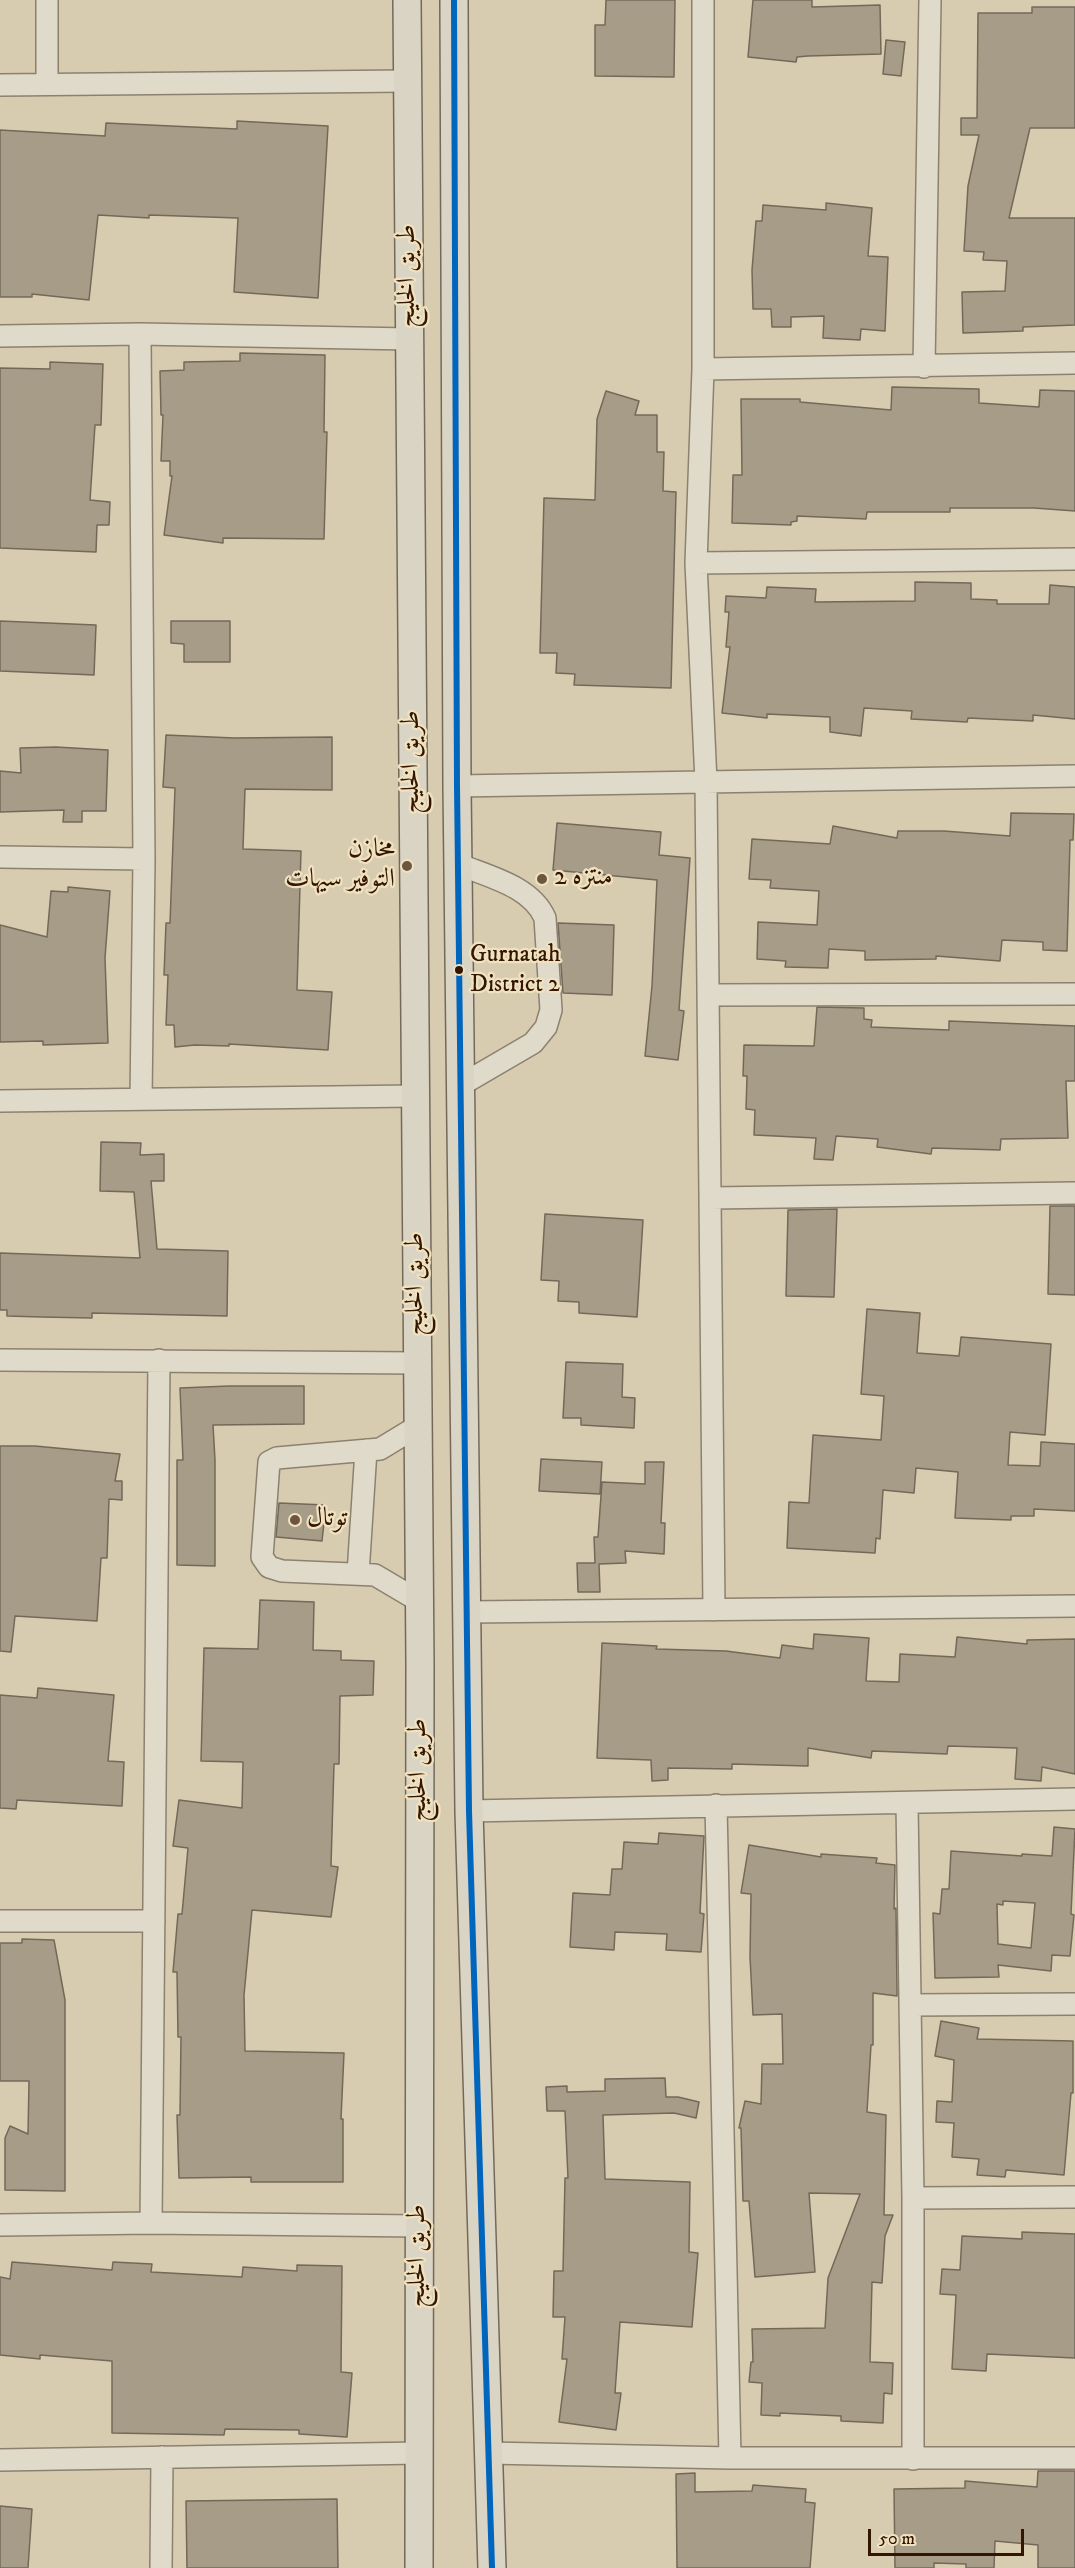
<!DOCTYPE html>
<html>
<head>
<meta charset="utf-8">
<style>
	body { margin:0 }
	#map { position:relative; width:1075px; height:2568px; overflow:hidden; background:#d8ccb0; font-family:"IM FELL DW Pica",serif }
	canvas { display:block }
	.scale { position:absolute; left:868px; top:2529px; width:156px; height:27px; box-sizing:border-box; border:3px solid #331600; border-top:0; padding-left:8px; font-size:18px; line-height:21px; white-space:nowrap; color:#331600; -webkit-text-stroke:4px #f0e2c1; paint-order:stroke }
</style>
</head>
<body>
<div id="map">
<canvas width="1075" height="2568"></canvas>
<div class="scale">50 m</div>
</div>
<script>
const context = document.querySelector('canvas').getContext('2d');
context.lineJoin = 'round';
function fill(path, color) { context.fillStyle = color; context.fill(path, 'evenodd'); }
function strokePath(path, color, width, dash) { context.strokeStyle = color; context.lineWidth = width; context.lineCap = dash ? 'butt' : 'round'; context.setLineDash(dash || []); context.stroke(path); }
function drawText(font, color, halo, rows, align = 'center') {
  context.font = font + ' "IM FELL DW Pica",Amiri,serif'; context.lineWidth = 4.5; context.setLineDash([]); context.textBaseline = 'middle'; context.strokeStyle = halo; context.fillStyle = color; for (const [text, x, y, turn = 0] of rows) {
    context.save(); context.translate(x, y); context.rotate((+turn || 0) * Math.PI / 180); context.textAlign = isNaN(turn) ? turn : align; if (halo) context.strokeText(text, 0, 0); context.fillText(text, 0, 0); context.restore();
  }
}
const building = new Path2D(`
	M606,0H675L674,77L595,76V25H605Z
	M753,0H812V7L880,5L881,54L808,56L797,57L796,62L748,57Z
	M1032,7H1075V128H1030L1009,218H1075V325L1023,327V331L963,333L962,292L1005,291L1007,261L983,260L984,252L964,251L968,186L979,135H961V118H977L978,13H1032Z
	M886,40L905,42L901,76L883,74Z
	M237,121L328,126L318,298L234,292L238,218L149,215V218L98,215L89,300L32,294V297H0V130L105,136L106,123L237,129Z
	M826,203L872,208L868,256L888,257L885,331L861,329L860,340L823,338L824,316L791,317V327H772L771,309H753L752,270L756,221H762L763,205L826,210Z
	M240,353L325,355L324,432H327L324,539L223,538V543L164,535L172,476H170V461H161L163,415H161L160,371L184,370V362L240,361Z
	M50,362L103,364L101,425H95L90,500L110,502L109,525H97L96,552L0,548V368L50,369Z
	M892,387L979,389V403L1039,407L1040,390L1075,391V511L1034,508H950V512H867L866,519L797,516V521L791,522V525L732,523L733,475H742L741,399H800V402L891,410Z
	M606,391L639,401L635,415H657V452H664L663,491L676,492L671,688L574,685L575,674L556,673L557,653H540L544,498L595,500L597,419Z
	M915,582L971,583V599L997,600V604H1049L1050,585L1075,587V719L1033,715V721L968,718L967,722L911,719L912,711L864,708L861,736L830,732V717L767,714V718L722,713L730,647H726L729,612H725L726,596L766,598L767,587L816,589L815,602L915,601Z
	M0,621L96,625L94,675L0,671Z
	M171,621H230V662H184V644L171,643Z
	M166,735L234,738L332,737V790L245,789L243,849L301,851L297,990L332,992L328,1050L229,1044V1046L195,1045L175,1047L174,1025H166L168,975H164L166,923H170L175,788L163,787Z
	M56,747L108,750L106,811H82V822H63L64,810L0,812V771L21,773L20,748Z
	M1011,813L1074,814L1073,840H1070L1067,951L1043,950V942L1002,940L1000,961L936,956V959L865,960V951L829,949L828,968L785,967L786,961L757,959L758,922L817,925L819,891L770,888L771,880L749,879L752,839L830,844L833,826L897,838L898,831H944L1010,836Z
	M557,823L661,832L659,855L690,858L679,1010L684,1011L678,1060L645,1056L652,986L657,880L553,870Z
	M68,887L110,891L105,958L108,1043L43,1045V1041L0,1042V925L47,937L51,891L68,892Z
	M558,923L614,925L612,995L563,993Z
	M817,1007L864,1008V1019L872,1020L871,1027L949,1030V1021L1075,1026V1081H1066L1068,1138L1001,1139L1000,1150L932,1148L931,1154L877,1147L878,1139L836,1136L833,1160L814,1159L816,1138L754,1135L755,1110L746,1109L747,1076H743L744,1045L814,1046Z
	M101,1142L141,1143L140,1155L164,1154V1181H151L157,1249L228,1251L227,1316L92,1313V1318L41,1317L7,1316V1310H0V1253L140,1258L134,1192L100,1191Z
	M1050,1206H1075V1295L1048,1294Z
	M837,1209L834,1297L786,1296L788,1210Z
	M545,1214L643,1220L637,1317L579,1313V1302L558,1301L559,1281L541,1280Z
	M867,1309L920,1313L917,1353L959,1356L961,1337L1051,1344L1045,1435L1010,1432L1008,1465L1040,1466L1041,1442L1075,1444V1511L1034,1509V1516H1011V1520L955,1518L958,1472L916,1468L914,1493L883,1490L880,1539L876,1538L875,1553L787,1548L789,1502L809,1503L813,1435L881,1440L884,1396L861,1394Z
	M566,1362L623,1364L622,1397L635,1398L634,1428L581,1425V1418H563Z
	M229,1386H304V1424L213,1425L215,1460V1566L177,1565V1460H183L180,1388Z
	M0,1446H35L120,1454L115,1481H122V1500L109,1499L107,1558H101L97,1621L15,1616L11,1652L0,1651Z
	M541,1459L602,1462L600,1494L539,1491Z
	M645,1462H664L661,1523H665L664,1554L625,1551L626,1563L599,1564L600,1592H578L577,1563H595L594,1537H598L602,1482L645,1484Z
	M279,1503L326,1505L322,1541L276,1537Z
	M260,1600L314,1602L313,1650L341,1651V1660L374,1661L373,1695L340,1696L339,1764H334L331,1866L338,1867L331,1917L252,1910L244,1995L245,2051L344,2053L341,2119H343V2182H251V2177L179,2178L177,2115H180L181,2037H178L177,1972H173L178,1914H182L188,1848L173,1846L179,1800L242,1808L243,1762L201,1761L204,1648L258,1649Z
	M814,1634L869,1638L866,1681L899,1682L900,1654L955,1657L957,1637L1027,1644V1640L1075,1639V1774L1042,1767L1041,1781L1015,1779L1017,1748L948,1746L947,1754L872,1751L871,1758L808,1748V1766L732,1764V1769L668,1768V1780L652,1781L651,1760L597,1758L602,1643L657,1646L656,1649L726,1651L780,1658L782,1645L813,1649Z
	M38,1688L114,1695L108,1761L124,1762L122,1806L17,1800L16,1809L0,1808V1695L37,1698Z
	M1054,1827L1075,1829L1071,1914L1074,1915L1070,1956L1052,1955L1051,1971L998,1965L999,1977L935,1978L933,1913L940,1914L942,1889H949L951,1851L1022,1856V1854L1052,1856ZM1003,1901L1035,1903L1031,1948L998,1944L997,1904L1003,1905Z
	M659,1833L704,1836L700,1913L704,1914L701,1952L666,1950L667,1934L615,1932L614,1950L570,1947L573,1893L610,1895L612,1869H622L624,1842L658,1844Z
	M749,1845L821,1857V1854L877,1858L876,1863L895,1865L894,1909L896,1908L897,1994V1996L873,1993V2045H871L867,2112L886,2115L884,2215H893L885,2236L882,2283L872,2282L870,2362L893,2363L892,2394L884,2393L883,2423L841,2421V2416L780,2413V2416L761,2415L762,2383L749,2382L751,2362H753L752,2329L825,2328L828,2278L860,2194L809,2193L815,2272L755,2277L749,2201H743L741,2128H739L745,2101L761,2104L762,2064H783L782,2014L753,2015L750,1957L751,1894L741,1893Z
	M22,1939L54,1940L65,2000V2191L5,2190V2138L10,2126L28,2134L29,2081H0V1943H22Z
	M941,2021L979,2028L977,2039L1073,2041V2093H1071L1064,2175L1006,2170L1005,2177L977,2175L979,2159L952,2157L954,2123L936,2122L937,2101L952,2102L954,2060L935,2056Z
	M665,2078L666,2097H678L699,2102L696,2118L674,2113L603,2115L605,2179L690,2182L689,2252L698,2253L692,2327L620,2322L615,2393H621L616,2430L559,2422L567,2359H562L565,2317H553L554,2271H563L565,2178H568L565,2111H547L546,2087L567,2086V2092L605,2091V2079Z
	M1022,2232L1075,2234V2358L987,2354L986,2371L952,2369L956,2295L940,2294L942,2269L960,2270L962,2236L1022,2239Z
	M12,2262L112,2270L113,2262L152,2264L151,2272L242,2277L243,2267L297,2271V2265L342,2266L341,2372L352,2373L347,2437L299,2434V2430L225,2429L224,2435L112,2433V2361L40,2355V2359L0,2355V2277L10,2279Z
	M1038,2471H1075V2568H1038V2545L995,2541L994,2568H966V2564L934,2563V2568H895L894,2489L965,2488V2481L1037,2487Z
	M695,2473V2492L752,2491L753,2485L806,2489L805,2502L815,2503L810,2568H677L676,2474Z
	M337,2499L338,2568H187L186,2501Z
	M0,2506L32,2509L28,2568H0Z`);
fill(building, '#a69c88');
strokePath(building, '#746959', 1.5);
const minor = new Path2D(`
	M47,0V84
	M703,0V369L696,563L706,782L714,1610
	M0,85L407,81
	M140,334L409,339
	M0,336L140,334L144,859L141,1099
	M924,367L930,0
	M703,369L1075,363
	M696,563L1075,559
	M457,786L1075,776
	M0,857L144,859
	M458,864C489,877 531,886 545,918L551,1010L546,1027L533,1043L461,1085
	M708,995L1075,994
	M0,1101L415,1096
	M710,1198L1075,1193
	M0,1360L417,1363
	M418,1426L380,1449L277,1458L269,1462L262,1557L269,1567L282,1571L375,1575L419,1601
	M358,1574L366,1450
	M467,1612L1075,1606
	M907,1803L913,2198V2459
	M716,1805L730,2458
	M469,1811L1075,1799
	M0,1921H154
	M910,2005L1075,2004
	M913,2198L1075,2197
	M151,2223L159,1360
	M0,2225L151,2223L419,2226
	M489,2453L730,2458H1075
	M0,2460L419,2453
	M161,2568L162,2457`);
const major = new Path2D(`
	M407,0L420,1663L419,2568
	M454,0L457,786L469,1811L492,2568`);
strokePath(minor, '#8c816f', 24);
strokePath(major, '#746959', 30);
strokePath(minor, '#e0dacb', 21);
strokePath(major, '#dad4c4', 27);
strokePath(new Path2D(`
	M454,0L457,786L469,1811L492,2568`), '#0065bd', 6);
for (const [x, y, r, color] of [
	[407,866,6,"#6d563e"],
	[542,879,6,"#6d563e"],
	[459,970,5,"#331600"],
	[295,1520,6,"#6d563e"]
]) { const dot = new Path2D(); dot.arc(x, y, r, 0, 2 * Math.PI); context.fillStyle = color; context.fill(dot); strokePath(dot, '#f0e2c1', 2); }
drawText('24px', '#331600', '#f0e2c1', [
	["Gurnatah",470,956],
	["District 2",470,986]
], 'left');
drawText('26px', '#331600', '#f0e2c1', [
	["طريق الخليج",409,276,-90],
	["طريق الخليج",413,762,-90],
	["طريق الخليج",417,1284,-90],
	["طريق الخليج",420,1770,-90],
	["طريق الخليج",419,2256,-90]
]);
drawText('26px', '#331600', '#f0e2c1', [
	["مخازن",395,851,"right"],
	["التوفير سيهات",395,881,"right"],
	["منتزه 2",554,879],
	["توتال",307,1520]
], 'left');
</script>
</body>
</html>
